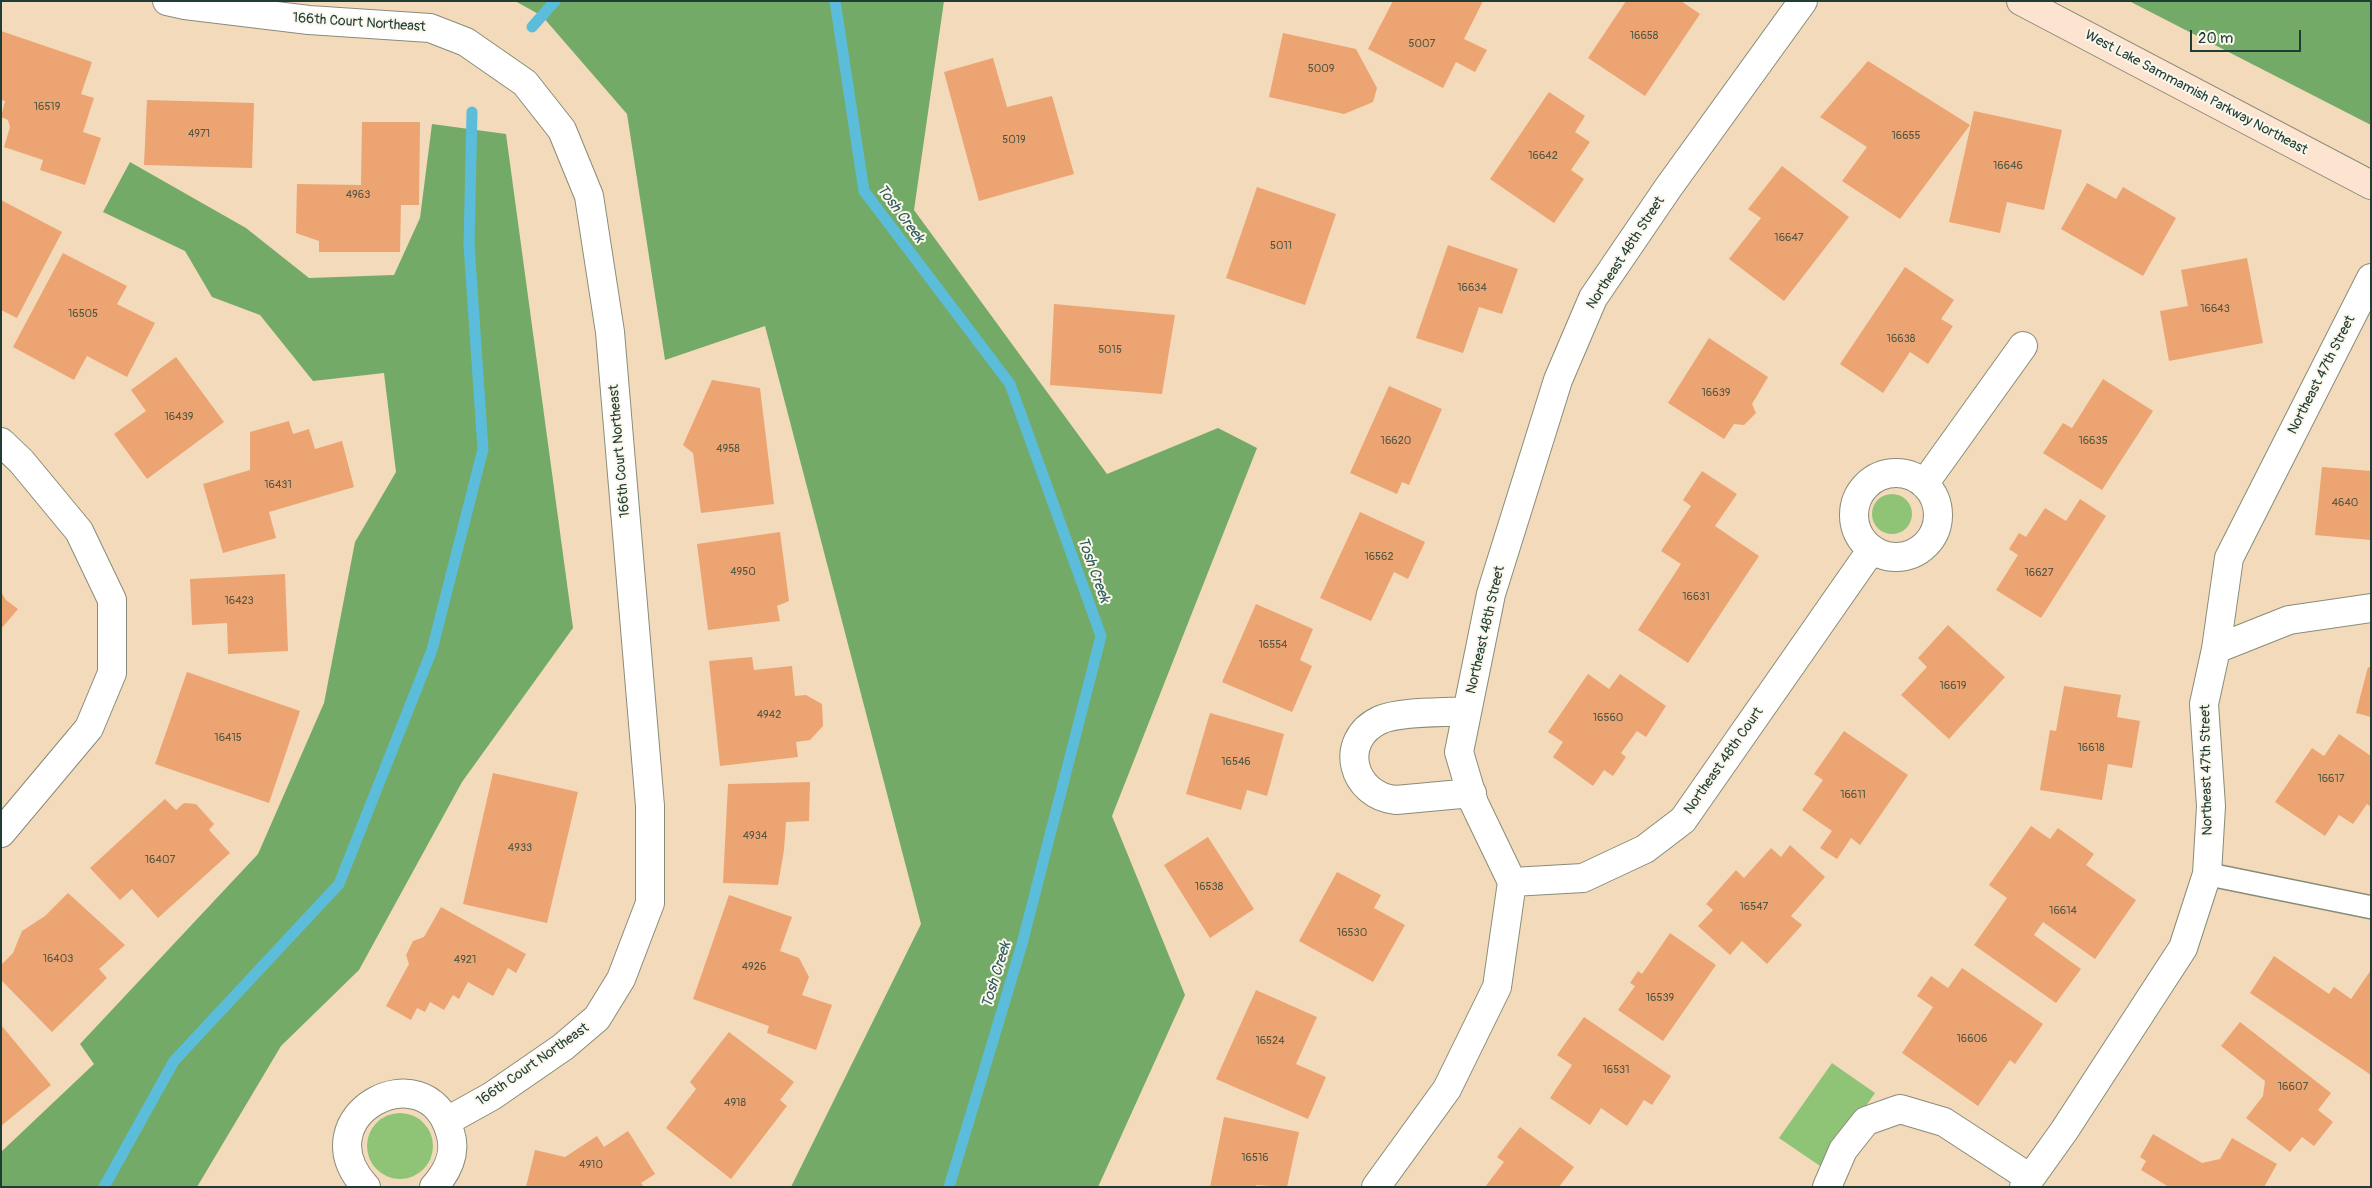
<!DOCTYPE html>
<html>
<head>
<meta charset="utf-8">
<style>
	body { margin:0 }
	#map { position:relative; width:2372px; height:1188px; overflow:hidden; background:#f3dabb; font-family:Pangolin,sans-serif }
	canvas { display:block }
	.frame { position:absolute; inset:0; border:2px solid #1f3d34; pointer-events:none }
	.scale { position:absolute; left:2190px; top:30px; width:111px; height:22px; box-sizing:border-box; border:2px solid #1f3d34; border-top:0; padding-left:6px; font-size:15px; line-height:18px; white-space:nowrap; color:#1f3d34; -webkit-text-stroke:4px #fbf7ec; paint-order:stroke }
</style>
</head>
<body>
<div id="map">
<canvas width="2372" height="1188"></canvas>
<div class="frame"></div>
<div class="scale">20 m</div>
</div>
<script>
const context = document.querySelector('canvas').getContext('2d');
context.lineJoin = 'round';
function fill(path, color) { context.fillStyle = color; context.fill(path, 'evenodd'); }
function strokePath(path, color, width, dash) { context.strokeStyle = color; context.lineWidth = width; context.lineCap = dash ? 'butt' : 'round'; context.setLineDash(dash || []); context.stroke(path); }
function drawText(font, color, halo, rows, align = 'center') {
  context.font = font + ' Pangolin,sans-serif'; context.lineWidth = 4; context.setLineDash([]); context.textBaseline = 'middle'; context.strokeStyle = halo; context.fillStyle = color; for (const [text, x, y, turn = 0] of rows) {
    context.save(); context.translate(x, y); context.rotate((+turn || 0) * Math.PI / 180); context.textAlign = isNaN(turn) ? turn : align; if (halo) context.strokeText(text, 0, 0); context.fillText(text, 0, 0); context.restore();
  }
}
fill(new Path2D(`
	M1872 514a20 20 0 1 1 40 0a20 20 0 1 1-40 0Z
	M1832,1063L1875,1093L1823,1168L1779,1138Z
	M367 1146a33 33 0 1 1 66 0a33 33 0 1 1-66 0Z`), '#8fc476');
fill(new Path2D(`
	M515,1H944L914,210L1107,474L1218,428L1257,448L1112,816L1185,995L1098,1187H791L921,924L765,326L665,360L627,114L542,16Z
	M2129,1H2371V125Z
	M432,124L506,134L573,628L462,782L359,970L281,1046L197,1187H1V1152L94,1064L80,1044L258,854L324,703L355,542L396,472L384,373L313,381L260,315L212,297L185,251L103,212L130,162L246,228L309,278L394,275L420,218Z`), '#73aa67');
strokePath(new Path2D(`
	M835,1L864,191L1010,384L1101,636L1022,944L949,1187
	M532,27L555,1
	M104,1187L174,1061L339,884L432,650L483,449L469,245L472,112`), '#5cbddb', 11);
fill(new Path2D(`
	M1393,1H1483L1464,39L1487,50L1475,72L1456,62L1443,88L1368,49Z
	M1626,1H1681L1700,14L1645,96L1588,58Z
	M1,31L92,62L81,94L94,98L83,132L101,138L85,185L40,170L43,160L4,147L10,127L8,120L1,117L5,101L1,100Z
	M1283,33L1356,49L1377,88L1373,102L1344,114L1269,97Z
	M993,58L1007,107L1052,96L1074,174L979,201L944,72Z
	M1868,61L1970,125L1900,219L1842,181L1867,147L1820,117Z
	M1549,92L1585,116L1575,132L1590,142L1571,170L1584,179L1554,223L1490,179Z
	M147,100L254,103L252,168L144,165Z
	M1974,111L2062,130L2044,210L2007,202L2000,233L1949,222Z
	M362,122H420L419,205H401L400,252H319V241L296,233L297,184L361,185Z
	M1782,166L1849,217L1784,301L1729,259L1761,218L1748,209Z
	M2087,183L2116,199L2123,187L2176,218L2143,276L2061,229Z
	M1257,187L1336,214L1305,305L1226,278Z
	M1,200L62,232L17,318L1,310Z
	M1448,245L1518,269L1502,314L1479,307L1463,353L1416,338Z
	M63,253L127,286L117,304L155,323L127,377L87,356L74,380L13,347Z
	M2247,258L2263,343L2169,361L2160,311L2188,306L2181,270Z
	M1905,267L1954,300L1941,319L1953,326L1928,364L1910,352L1883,393L1840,364Z
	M1054,304L1175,315L1162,394L1050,385Z
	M1709,338L1768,377L1752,404L1756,413L1744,425L1734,424L1724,439L1668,403Z
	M176,357L224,422L147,479L114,434L146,411L131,390Z
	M2103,379L2153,411L2102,490L2043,453L2063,423L2072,428Z
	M712,380L760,388L774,504L701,513L693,453L683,445Z
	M1389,386L1442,409L1409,485L1402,482L1397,494L1350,473Z
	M289,421L293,434L309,429L315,449L342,441L354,487L269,512L276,538L223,553L203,484L250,470V432Z
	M2322,467L2371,471V540L2315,535Z
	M1702,471L1737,494L1715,526L1759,556L1688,663L1638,630L1681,564L1661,551L1691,506L1683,500Z
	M2080,499L2106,516L2041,618L1996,590L2018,555L2009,549L2019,533L2026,537L2045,508L2066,521Z
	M1360,512L1425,542L1408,579L1394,572L1371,621L1320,598Z
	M780,532L789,601L777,606L780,621L708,630L697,544Z
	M285,574L288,651L228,654L227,623L192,625L190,579Z
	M1,592L6,600L18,609L1,629Z
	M1256,604L1313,629L1300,660L1312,666L1292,712L1222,682Z
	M1948,625L2005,677L1949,739L1901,695L1927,667L1918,658Z
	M752,657L754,670L792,666L795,696L806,695L822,704L823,726L810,740L796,742L798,757L720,766L709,661Z
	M2368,667L2371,668V717L2356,713Z
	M187,672L300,711L269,803L155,764Z
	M1588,674L1609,689L1620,674L1666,706L1646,737L1637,731L1621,753L1626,757L1613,776L1604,770L1593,786L1553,757L1563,742L1548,732Z
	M2064,686L2121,695L2117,717L2140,721L2132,768L2108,764L2102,800L2040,790L2050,730L2056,731Z
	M1210,713L1284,734L1267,796L1247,790L1241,810L1186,794Z
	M1844,731L1908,775L1860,845L1851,838L1837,859L1820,848L1832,831L1802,810L1823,780L1814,774Z
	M2339,734L2371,756V807L2367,804L2353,824L2339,815L2325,836L2275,802L2312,748L2324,756Z
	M493,773L578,792L547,923L463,904Z
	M810,782L809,821L786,822L784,850L778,885L723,883L728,784Z
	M165,799L176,810L184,803L196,804L214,824L209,830L230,853L158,918L132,889L120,900L90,868Z
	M2031,826L2050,839L2058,828L2094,854L2086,865L2136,900L2095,959L2043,922L2034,935L2081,969L2056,1003L1974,945L2007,898L1989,885Z
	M1208,837L1254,909L1210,938L1164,865Z
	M1790,845L1825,877L1791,916L1802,925L1767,964L1742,941L1730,955L1698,926L1713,910L1706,904L1736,870L1744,878L1771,848L1781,857Z
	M1337,872L1381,895L1374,908L1405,925L1373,982L1299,941Z
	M68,893L125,945L99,969L107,978L52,1032L1,980V965L13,953L22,931L45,916Z
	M729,895L792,917L780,951L799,958L809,977L802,995L832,1005L816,1050L767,1033L769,1026L693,999Z
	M441,907L526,954L516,973L508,968L493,996L468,982L459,999L453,995L444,1010L430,1002L425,1012L417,1008L411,1020L386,1006L409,964L406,955L413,941L424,937Z
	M1670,933L1716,965L1663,1041L1618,1010L1635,986L1630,983L1638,971L1642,974Z
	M2274,956L2329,994L2334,987L2351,999L2371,970V1075L2250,993Z
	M1962,968L2043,1024L2015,1064L2010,1060L1978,1106L1902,1053L1933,1007L1917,996L1931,976L1948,988Z
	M1256,990L1317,1017L1296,1064L1326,1077L1308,1119L1216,1079Z
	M1584,1017L1671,1076L1652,1105L1644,1100L1627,1126L1601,1108L1590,1125L1550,1098L1572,1065L1557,1055Z
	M2240,1022L2331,1093L2318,1110L2333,1122L2314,1146L2302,1137L2290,1152L2246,1118L2263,1096L2265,1081L2221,1046Z
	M1,1025L51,1085L1,1126Z
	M729,1032L794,1082L780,1100L787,1106L731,1179L666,1128L696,1089L690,1082Z
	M1224,1117L1299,1132L1287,1187L1256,1185V1187H1210Z
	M1520,1127L1574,1167L1559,1187H1485L1504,1162L1497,1157Z
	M628,1131L655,1174L641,1183L644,1187H526L535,1150L565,1157L597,1136L604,1147Z
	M2153,1134L2202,1163L2220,1159L2232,1138L2277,1164L2264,1187H2169L2141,1170L2146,1161L2140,1157Z`), '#eca472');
const lane = new Path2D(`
	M2207,874L2370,907`);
const street = new Path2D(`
	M167,1L185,5L309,20L430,28L466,42L525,83L562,130L589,196L610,332L650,806V903L621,979L597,1018L563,1047L492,1096L447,1121
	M1,442L21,461L79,531L112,600V673L89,728L1,833
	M1854 515a42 42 0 1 1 84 0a42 42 0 1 1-84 0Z
	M1924,484L2023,346
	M2216,649L2289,620L2371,608
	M1467,711C1444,713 1400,711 1380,720C1337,740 1352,796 1396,800L1472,793
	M1512,882L1583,878L1645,849L1683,820L1872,549
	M366,1187C300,1116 426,1049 450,1132C457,1153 448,1171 434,1187
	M1376,1187L1447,1089L1497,987L1512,882L1474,803L1459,752L1491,594L1558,380L1593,298L1668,188L1803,1
	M1827,1187L1843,1150L1866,1121L1900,1109L1944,1122L2030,1178
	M2024,1187L2064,1131L2183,948L2207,874L2211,806L2204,704L2216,649L2229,558L2371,278`);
const secondary = new Path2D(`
	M2021,1L2371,185`);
strokePath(lane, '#898c78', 25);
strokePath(street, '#898c78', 30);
strokePath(secondary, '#898c78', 30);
strokePath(lane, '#fff', 22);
strokePath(street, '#fff', 28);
strokePath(secondary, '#fde4d1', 28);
drawText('11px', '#525744', null, [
	["16658",1644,36],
	["5007",1422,44],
	["5009",1321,69],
	["16519",47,107],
	["4971",199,134],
	["16655",1906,136],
	["5019",1014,140],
	["16642",1543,156],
	["16646",2008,166],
	["4963",358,195],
	["16647",1789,238],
	["5011",1281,246],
	["16634",1472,288],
	["16643",2215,309],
	["16505",83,314],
	["16638",1901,339],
	["5015",1110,350],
	["16639",1716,393],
	["16439",179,417],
	["16620",1396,441],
	["16635",2093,441],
	["4958",728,449],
	["16431",278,485],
	["4640",2345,503],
	["16562",1379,557],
	["4950",743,572],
	["16627",2039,573],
	["16631",1696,597],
	["16423",239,601],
	["16554",1273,645],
	["16619",1953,686],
	["4942",769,715],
	["16560",1608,718],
	["16415",228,738],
	["16618",2091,748],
	["16546",1236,762],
	["16617",2331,779],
	["16611",1853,795],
	["4934",755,836],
	["4933",520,848],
	["16407",160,860],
	["16538",1209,887],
	["16547",1754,907],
	["16614",2063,911],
	["16530",1352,933],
	["16403",58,959],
	["4921",465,960],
	["4926",754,967],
	["16539",1660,998],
	["16606",1972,1039],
	["16524",1270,1041],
	["16531",1616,1070],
	["16607",2293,1087],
	["4918",735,1103],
	["16516",1255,1158],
	["4910",591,1165]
]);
drawText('14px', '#1f3d34', '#fbf7ec', [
	["166th Court Northeast",359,23,4],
	["West Lake Sammamish Parkway Northeast",2196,93,28],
	["Northeast 48th Street",1626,253,-57],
	["Northeast 47th Street",2322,375,-63],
	["166th Court Northeast",620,451,-95],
	["Northeast 48th Street",1486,630,-77],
	["Northeast 48th Court",1724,761,-55],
	["Northeast 47th Street",2207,770,-91],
	["166th Court Northeast",533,1065,-35]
]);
drawText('italic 15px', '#2e5d5e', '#fbf7ec', [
	["Tosh Creek",900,214,53],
	["Tosh Creek",1093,570,70],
	["Tosh Creek",997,975,-73]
]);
</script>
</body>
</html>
